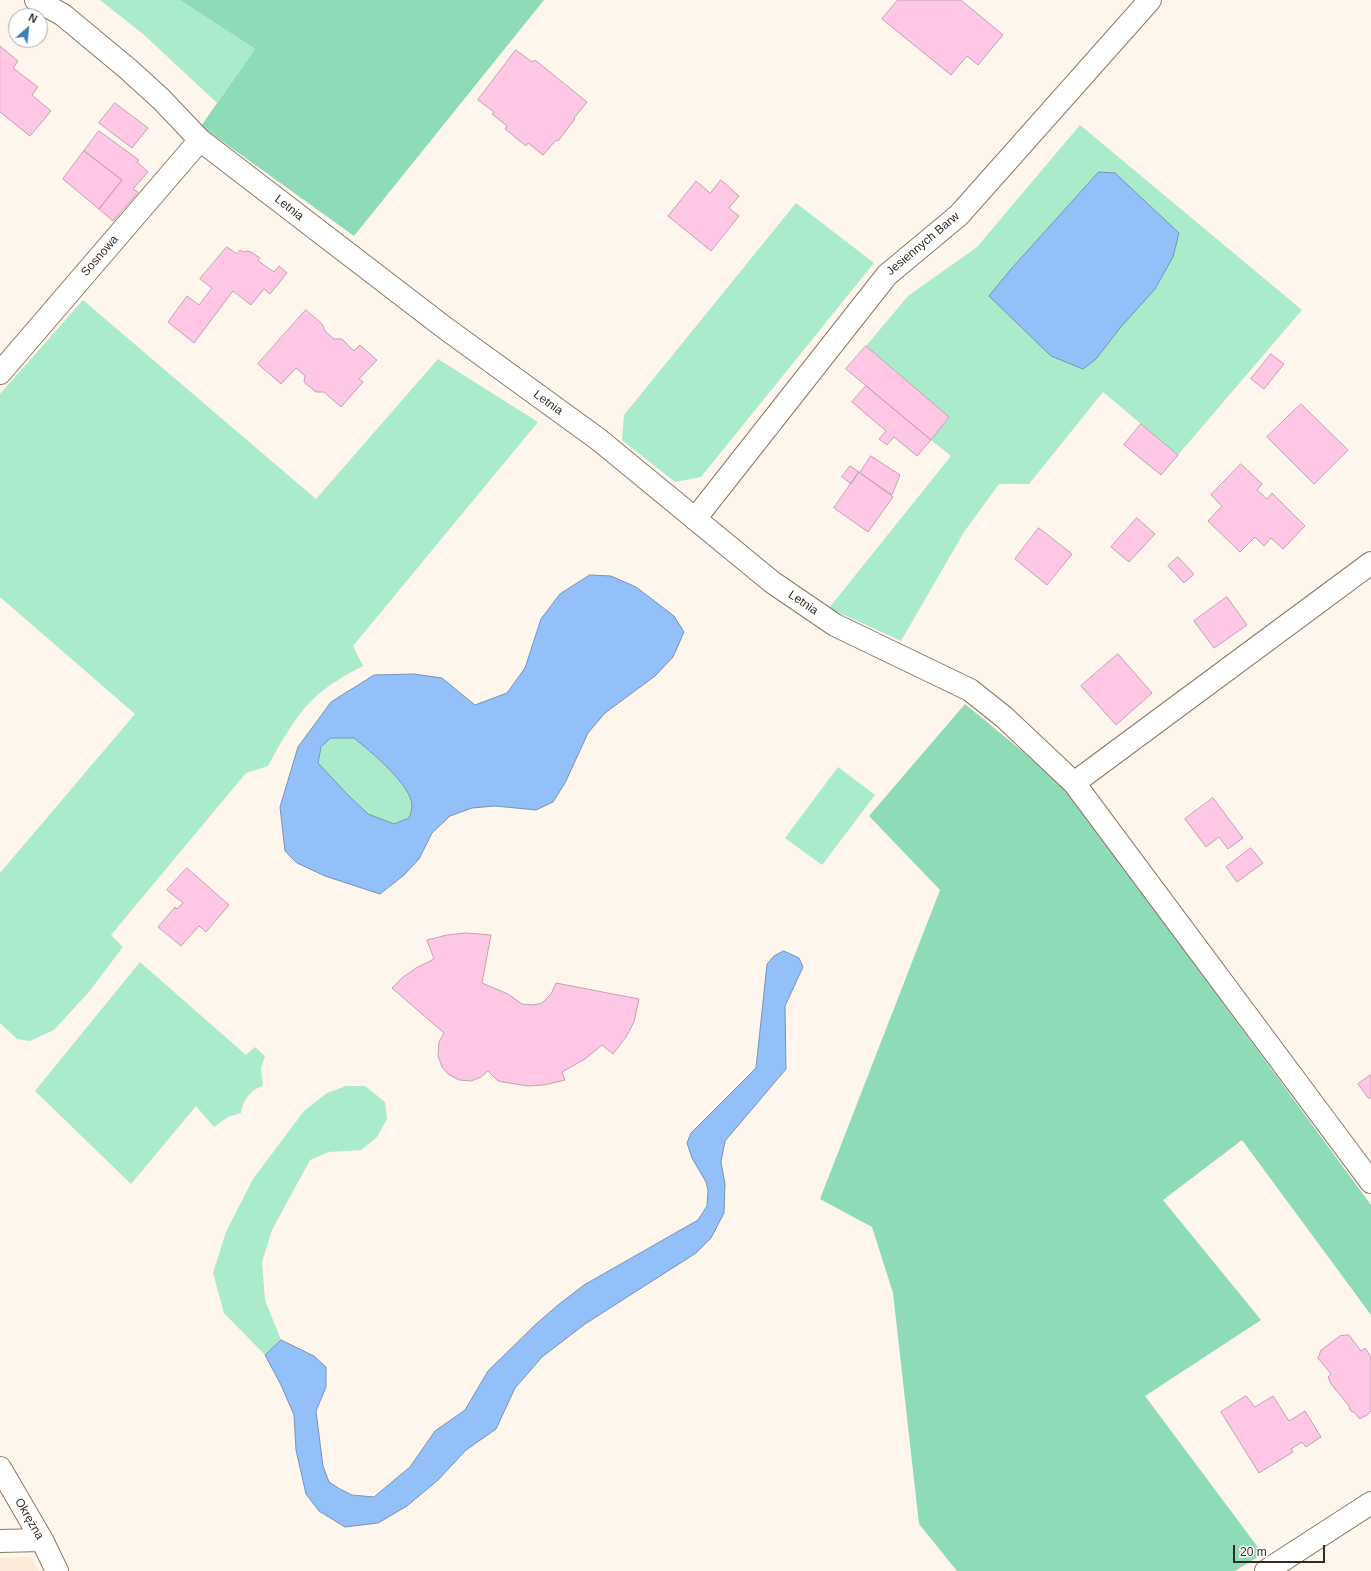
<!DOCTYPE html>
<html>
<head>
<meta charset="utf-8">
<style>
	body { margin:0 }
	#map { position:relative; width:1371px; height:1571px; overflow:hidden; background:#fef5ec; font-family:Helvetica,sans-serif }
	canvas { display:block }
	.north { position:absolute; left:8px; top:8px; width:40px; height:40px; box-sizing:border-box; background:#fff; border:1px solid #adaaa7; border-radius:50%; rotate:27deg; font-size:11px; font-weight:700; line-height:16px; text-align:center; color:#332b22 }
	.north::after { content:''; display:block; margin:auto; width:14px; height:18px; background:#3781b5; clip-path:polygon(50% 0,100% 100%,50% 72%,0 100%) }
	.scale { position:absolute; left:1233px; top:1545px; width:92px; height:18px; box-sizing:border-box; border:2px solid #332b22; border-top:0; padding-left:5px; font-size:12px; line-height:14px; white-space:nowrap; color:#332b22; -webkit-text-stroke:3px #fff; paint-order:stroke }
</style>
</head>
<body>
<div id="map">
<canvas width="1371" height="1571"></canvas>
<div class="north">N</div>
<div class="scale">20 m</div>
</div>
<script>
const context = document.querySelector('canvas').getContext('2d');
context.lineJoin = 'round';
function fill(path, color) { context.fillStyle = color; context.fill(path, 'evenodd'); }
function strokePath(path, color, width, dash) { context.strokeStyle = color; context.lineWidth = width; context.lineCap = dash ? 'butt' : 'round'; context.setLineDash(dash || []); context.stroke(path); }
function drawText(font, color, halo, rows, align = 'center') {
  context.font = font + ' Helvetica,sans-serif'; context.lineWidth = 4; context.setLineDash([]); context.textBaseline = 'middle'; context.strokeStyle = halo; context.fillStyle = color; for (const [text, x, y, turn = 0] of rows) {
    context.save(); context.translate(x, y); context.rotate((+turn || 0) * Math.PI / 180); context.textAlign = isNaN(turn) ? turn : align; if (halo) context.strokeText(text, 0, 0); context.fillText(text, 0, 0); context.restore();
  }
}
fill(new Path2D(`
	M31,1557L39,1571H0V1558Z`), '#fcebda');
fill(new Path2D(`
	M100,0H180L255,49L217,103L143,34Z
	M1080,125L1302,310L1178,455L1103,392L1029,484H999L964,532L901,641L829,608L951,456L931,440L949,417L866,346L908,296L977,247Z
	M796,203L874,263L701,477L675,482L622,440L624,415Z
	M83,300L316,499L438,359L538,422L353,646L363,666C345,675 328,685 313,699C294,718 281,742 268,766L246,773L111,935L123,947L88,993L54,1030L30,1041L17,1039L0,1023V873L135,714L0,597V394Z
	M331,738H354C370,751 412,785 412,806C412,810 410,815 409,818L394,824L368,814L348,795L318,763L321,747Z
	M838,767L875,795L822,865L785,838Z
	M140,962L246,1055L255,1047L265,1056L261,1068L263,1086C251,1089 242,1101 241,1113L228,1117L214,1127L196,1106L131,1184L35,1091Z
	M346,1086H365L385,1102L387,1119L377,1137L361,1150L329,1152L310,1160L272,1230L262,1262L265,1300L281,1340L265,1355L224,1313L213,1273L226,1232L253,1179L304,1111L327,1093Z`), '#aaebcb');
fill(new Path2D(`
	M180,0H544L354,236L201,126L255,49Z
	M965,704L1062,784L1371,1205V1315L1242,1140L1163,1200L1261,1320L1145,1396L1263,1554L1235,1571H957L919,1524L893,1293L872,1227L820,1199L940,890L869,816Z`), '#8edcb7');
const water = new Path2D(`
	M1099,172L1115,173L1179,233L1173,257L1155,289L1120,328L1096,359L1083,369L1051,356L989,296L1012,268Z
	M590,575L611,576L636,587L674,616L684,632L673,657L655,676L605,713L588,733L565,783L553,802L536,810L495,806L472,808L450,816L432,833L419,859L404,875L380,894L325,876L297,863L285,851L280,807L298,747L331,702L374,675L414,674L442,678L475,705L507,693L525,668L541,619L560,594ZM331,738H354C370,751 412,785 412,806C412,810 410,815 409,818L394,824L368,814L348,795L318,763L321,747Z
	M784,951L799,958L803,967L785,1006L786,1069L725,1141L721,1162L725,1184L724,1213L711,1238L696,1253L585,1324L542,1357L515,1388L496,1429L466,1450L438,1480L407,1506L378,1523L345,1527L319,1511L306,1494L296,1450L294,1415L281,1385L265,1355L281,1340L314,1356L326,1367V1387L316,1411L323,1466L329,1482L340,1489L352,1495L374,1497L410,1467L435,1431L465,1410L488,1371L535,1325L558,1305L584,1285L698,1220L707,1206L708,1190L706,1182L692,1158L687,1143L691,1133L756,1068L767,964L774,956Z`);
fill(water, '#93c0f8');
strokePath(water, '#7693b8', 1);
const building = new Path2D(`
	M898,0H961L1003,35L978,65L967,56L951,75L882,19Z
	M0,46L18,61L13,68L38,87L32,95L51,111L30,136L0,112Z
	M516,50L532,62L535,60L587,102L574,118L575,119L558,141L556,140L543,155L528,143L526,146L505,129L507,126L492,114L494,112L478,100Z
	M115,103L148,128L132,148L99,123Z
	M99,131L139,160L137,162L148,172L133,189L138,192L113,221L99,209L122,180L84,151Z
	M84,151L122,180L99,209L63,179Z
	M721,180L739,196L729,208L739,216L711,251L668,216L696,181L710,193Z
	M227,247L237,254L240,250L243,252L247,251L251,252L260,258L258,261L274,272L279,266L287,273L270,294L264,289L251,305L233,291L194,343L168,322L187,296L199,305L212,288L200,279Z
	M306,310L322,324L325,331L334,339H342L354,351L360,345L377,360L359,379L363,382L341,407L324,392H316L304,382L305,376L296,368L281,384L258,364Z
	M866,346L949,417L931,440L846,369Z
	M1271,354L1284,364L1264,389L1251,379Z
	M866,386L931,440L917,456L894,437L887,445L879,439L886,431L852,402Z
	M1301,404L1348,450L1314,484L1267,437Z
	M1141,424L1178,455L1161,475L1124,445Z
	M871,456L900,475L892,495L860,473Z
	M1241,464L1262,484L1257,490L1267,499L1272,493L1305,526L1283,549L1271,538L1264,546L1255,537L1240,552L1208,521L1222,506L1211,495Z
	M850,466L859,472L851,484L842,477Z
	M859,472L893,497L868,532L834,508Z
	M1137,518L1155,534L1129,562L1111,547Z
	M1039,528L1072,554L1047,585L1015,559Z
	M1178,557L1194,574L1184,583L1168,566Z
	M1227,597L1247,625L1214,648L1194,621Z
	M1118,654L1152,693L1116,725L1081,686Z
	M1213,798L1243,838L1228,849L1219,837L1206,847L1185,819Z
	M1251,848L1263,863L1237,882L1226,867Z
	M187,868L229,905L206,932L199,926L181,946L158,927L175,907L177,909L183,903L167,890Z
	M466,933L491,935L482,983L508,994L522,1004L533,1005L542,1003L551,994L556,983L639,999L634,1022L626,1037L613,1054L602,1045L585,1059L562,1072L565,1080L544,1085L528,1086L503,1082L498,1081L488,1071L481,1077L471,1081L459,1080L448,1074L442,1067L438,1056L439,1042L444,1033L392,988L402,978L416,968L434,959L427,940L447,935Z
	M1371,1075V1097L1369,1099L1358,1084Z
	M1349,1335L1361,1351L1365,1348L1371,1357V1411L1366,1416H1364L1360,1419L1354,1412H1352L1349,1408V1406L1331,1384L1328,1377L1331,1374L1318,1358L1321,1350L1340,1336Z
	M1246,1396L1255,1407L1273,1396L1289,1421L1305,1411L1321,1437L1306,1447L1302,1442L1291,1449L1293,1452L1259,1473L1221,1412Z`);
fill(building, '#ffc6e5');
strokePath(building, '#bfa3b2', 1);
const minor = new Path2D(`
	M36,0L63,15L128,69L161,99L200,140L445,328L598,439L772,582L835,625L970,690L1004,717L1074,783L1371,1182
	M0,373L200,140
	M695,519L887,275L959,215L1150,0
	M1074,783L1371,563
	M0,1468L42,1540L57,1571
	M0,1541L42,1540
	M1266,1571L1371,1503`);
strokePath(minor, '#8c7863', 24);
strokePath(minor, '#fff', 22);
drawText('12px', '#332b22', '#fff', [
	["Letnia",289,208,38],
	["Jesiennych Barw",923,244,-40],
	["Sosnowa",100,256,-49],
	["Letnia",548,403,36],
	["Letnia",803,603,34],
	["Okrężna",29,1519,60]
]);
</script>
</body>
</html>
